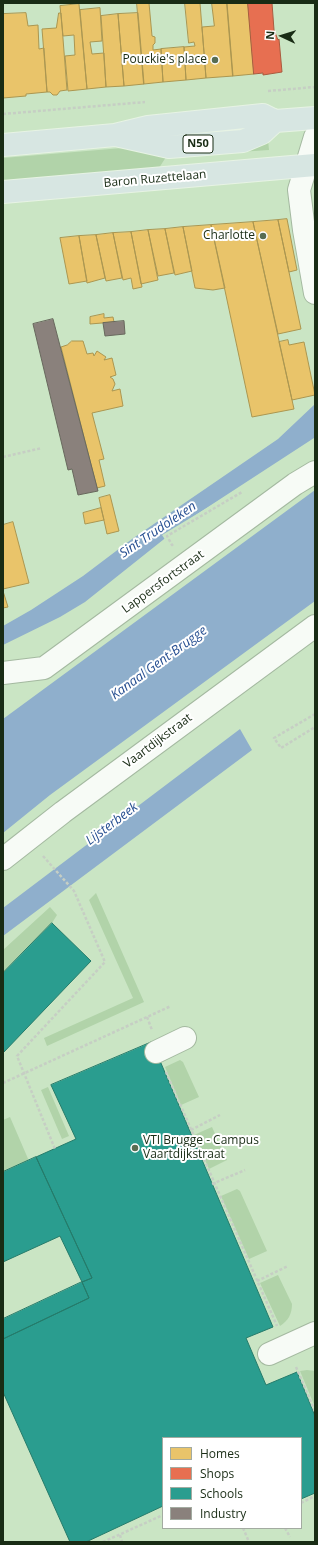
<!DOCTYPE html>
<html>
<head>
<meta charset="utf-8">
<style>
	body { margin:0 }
	#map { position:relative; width:318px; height:1545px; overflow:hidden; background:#cae5c4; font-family:"Open Sans",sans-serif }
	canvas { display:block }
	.frame { position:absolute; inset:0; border:4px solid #192c15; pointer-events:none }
	.legend { position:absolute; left:162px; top:1437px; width:140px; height:92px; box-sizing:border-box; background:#fff; border:1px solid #a3aba1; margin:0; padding:5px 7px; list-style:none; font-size:12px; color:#192c15 }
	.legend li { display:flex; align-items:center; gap:8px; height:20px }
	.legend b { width:20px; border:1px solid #a3aba1 }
	.north { position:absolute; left:262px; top:16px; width:40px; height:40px; -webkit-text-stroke:3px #fff; paint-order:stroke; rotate:274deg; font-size:11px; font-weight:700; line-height:16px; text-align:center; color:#192c15 }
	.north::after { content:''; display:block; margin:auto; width:14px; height:18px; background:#192c15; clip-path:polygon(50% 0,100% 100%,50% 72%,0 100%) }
</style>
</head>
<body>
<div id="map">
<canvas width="318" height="1545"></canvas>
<div class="frame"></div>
<ul class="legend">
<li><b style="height:11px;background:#e9c46a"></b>Homes</li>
<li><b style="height:11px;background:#e76f51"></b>Shops</li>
<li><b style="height:11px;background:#2a9d8f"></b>Schools</li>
<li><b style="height:11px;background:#8a817c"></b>Industry</li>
</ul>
<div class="north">N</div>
</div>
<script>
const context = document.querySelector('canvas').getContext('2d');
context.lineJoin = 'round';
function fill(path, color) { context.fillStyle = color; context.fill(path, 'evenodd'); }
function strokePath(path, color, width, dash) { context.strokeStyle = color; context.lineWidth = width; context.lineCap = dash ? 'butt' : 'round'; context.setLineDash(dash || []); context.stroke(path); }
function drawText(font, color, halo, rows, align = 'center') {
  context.font = font + ' "Open Sans",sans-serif'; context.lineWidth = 4; context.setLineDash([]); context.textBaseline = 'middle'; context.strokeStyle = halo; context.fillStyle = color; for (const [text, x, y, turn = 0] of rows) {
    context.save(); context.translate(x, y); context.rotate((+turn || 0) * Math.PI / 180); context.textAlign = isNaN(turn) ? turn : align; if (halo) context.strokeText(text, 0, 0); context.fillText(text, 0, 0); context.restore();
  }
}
fill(new Path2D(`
	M268,140L269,150L166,157L159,168L3,181V158L146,146Z
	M96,893L144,1002L47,1046L44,1038L133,998L89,900Z
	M50,907L57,915L52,923L3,973V950Z
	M180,1060L183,1062L199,1097L181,1105L165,1067Z
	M48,1087L69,1136L62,1139L41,1090Z
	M10,1117L29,1161L3,1172V1120Z
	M212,1127L227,1160L209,1169L194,1135Z
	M237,1189L240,1191L267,1251L249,1259L221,1196Z
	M278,1275L292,1304C292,1314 288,1321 280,1326L260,1283Z
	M307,1370L315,1371V1407L300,1371Z`), '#b1d3a9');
fill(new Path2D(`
	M315,404L314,438L188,520L85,602L60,617L3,645V626L31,610L83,576L132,539L278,439Z
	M315,490V601L50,795L3,833V719Z
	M240,729L252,750L3,936V908Z`), '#8fafcc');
fill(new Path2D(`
	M242,487L189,522L166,541L162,535Z`), '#cae5c4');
const homes = new Path2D(`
	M137,3H149L152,36L155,37V43L153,45V50L161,49L163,82L144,84Z
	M185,3H200L206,78L186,80L184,47L195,46L194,42L189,43Z
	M212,3H227L233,76L206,78L202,27L214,26Z
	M227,3H248L254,74L233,76Z
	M79,4L87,89L68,91L65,56L75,55L74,35L63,36L60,6Z
	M100,8L102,41L90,42L92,54L104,53L106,87L87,89L80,10Z
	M26,13L28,26L38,25L39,49L44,48L47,92L26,94V96L3,98V14Z
	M59,13H61L67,90L60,91L57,95H53L50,92H47L42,29L56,28Z
	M138,13L144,84L124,86L118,14Z
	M118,14L124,86L106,87L101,16Z
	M184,47L186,80L163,82L161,49Z
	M287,219L297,270L289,272L278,220Z
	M278,220L301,329L278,334L253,222Z
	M253,222L294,409L252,417L211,225Z
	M211,225L225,288L213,290L195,288L183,227Z
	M183,227L192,271L175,275L165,229Z
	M165,229L174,273L158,276L148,230Z
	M148,230L158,280L141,284L131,232Z
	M131,232L142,287L133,289L131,278L123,280L113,233Z
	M113,233L122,278L106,281L96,235Z
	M96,235L105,278L87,283L79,236Z
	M79,236L87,281L69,284L60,238Z
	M104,314V318L113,317L114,322L90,324V317Z
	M288,340L289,345L304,342L315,395L292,400L279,342Z
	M72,341H83L87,354L93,353L94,356L97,351L106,357L104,360L112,358L116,375L110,377L113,379L115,384L112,391L120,389L123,406L92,413L104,459L99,460L105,486L97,488L61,347L67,345Z
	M110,495L119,531L107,534L99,498Z
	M101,508L104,520L85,524L83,513Z
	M13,522L29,583L3,589V525Z
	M3,591L8,607L3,608Z`);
fill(homes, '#e9c46a');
strokePath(homes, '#ab9650', 1);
const shops = new Path2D(`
	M248,3H272L274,30L278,40L279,39L282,72L263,75V73L254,74Z`);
fill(shops, '#e76f51');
strokePath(shops, '#a95b3f', 1);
const schools = new Path2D(`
	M52,923L91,961L3,1053V973Z
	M152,1042L273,1327L246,1338L266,1385L297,1372L315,1416V1493L301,1499V1438H163V1506L86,1542H70L3,1392V1339L89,1298L82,1282L92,1278L36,1157L76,1139L51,1085Z
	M36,1157L92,1278L82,1282L60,1236L3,1262V1172Z
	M82,1282L89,1298L3,1339V1319Z`);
fill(schools, '#2a9d8f');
strokePath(schools, '#257b6a', 1);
const industry = new Path2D(`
	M53,319L98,491L78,495L72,469L68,470L33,324Z
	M124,321L125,334L105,336L103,323Z`);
fill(industry, '#8a817c');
strokePath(industry, '#68685d', 1);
const minor = new Path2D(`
	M315,137L299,190L304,230L315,293
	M3,673L44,668L295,484L315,472
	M3,859L63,812L315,626
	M156,1052L185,1038
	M269,1354L315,1333`);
const major = new Path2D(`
	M120,136L169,147L243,141L262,133L275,121
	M3,145L115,135L148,127L263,115L275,121L315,118
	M3,192L315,165`);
strokePath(minor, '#a4b9a0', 24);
strokePath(major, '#e7f3e4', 24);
strokePath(new Path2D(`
	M268,91L315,87
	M3,114L145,102
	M3,457L42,448
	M173,544L172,545L167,536L242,492
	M315,714L274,738L281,748L315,727
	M43,856L74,891L105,962L17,1056L55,1149
	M147,1017L152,1030
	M166,1072L277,1326
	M3,1083L171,1006
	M191,1130L220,1115
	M212,1184L245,1170
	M257,1281L288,1266
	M296,1367L315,1411
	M301,1503L315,1496
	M243,1528L249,1542
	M285,1528L290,1537
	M120,1535L122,1542
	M103,1542L163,1515`), '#c6cec4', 2.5, [3, 2]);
strokePath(minor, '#f7fbf6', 22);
strokePath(major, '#d7e6e2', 22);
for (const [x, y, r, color] of [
	[215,60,4,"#576d52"],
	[263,236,4,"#576d52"],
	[135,1148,4,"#576d52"]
]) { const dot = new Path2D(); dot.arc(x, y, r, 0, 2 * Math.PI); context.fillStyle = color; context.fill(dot); strokePath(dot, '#fff', 1.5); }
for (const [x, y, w] of [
	[198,144,30]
]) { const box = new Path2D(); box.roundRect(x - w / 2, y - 9, w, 18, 3); context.fillStyle = '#fff'; context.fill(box); strokePath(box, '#192c15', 1); }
drawText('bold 11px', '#192c15', null, [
	["N50",198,144]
]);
drawText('12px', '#192c15', '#fff', [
	["Pouckie's place",207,60],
	["Charlotte",255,236],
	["VTI Brugge - Campus",143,1141,"left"],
	["Vaartdijkstraat",143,1155,"left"]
], 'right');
drawText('12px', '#192c15', '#fff', [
	["Baron Ruzettelaan",155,179,-5],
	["Lappersfortstraat",163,582,-36],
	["Vaartdijkstraat",158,741,-37]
]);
drawText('italic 13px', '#244d90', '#fff', [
	["Sint Trudoleken",158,530,-34],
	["Kanaal Gent-Brugge",159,663,-36],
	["Lijsterbeek",112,824,-37]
]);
</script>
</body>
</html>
